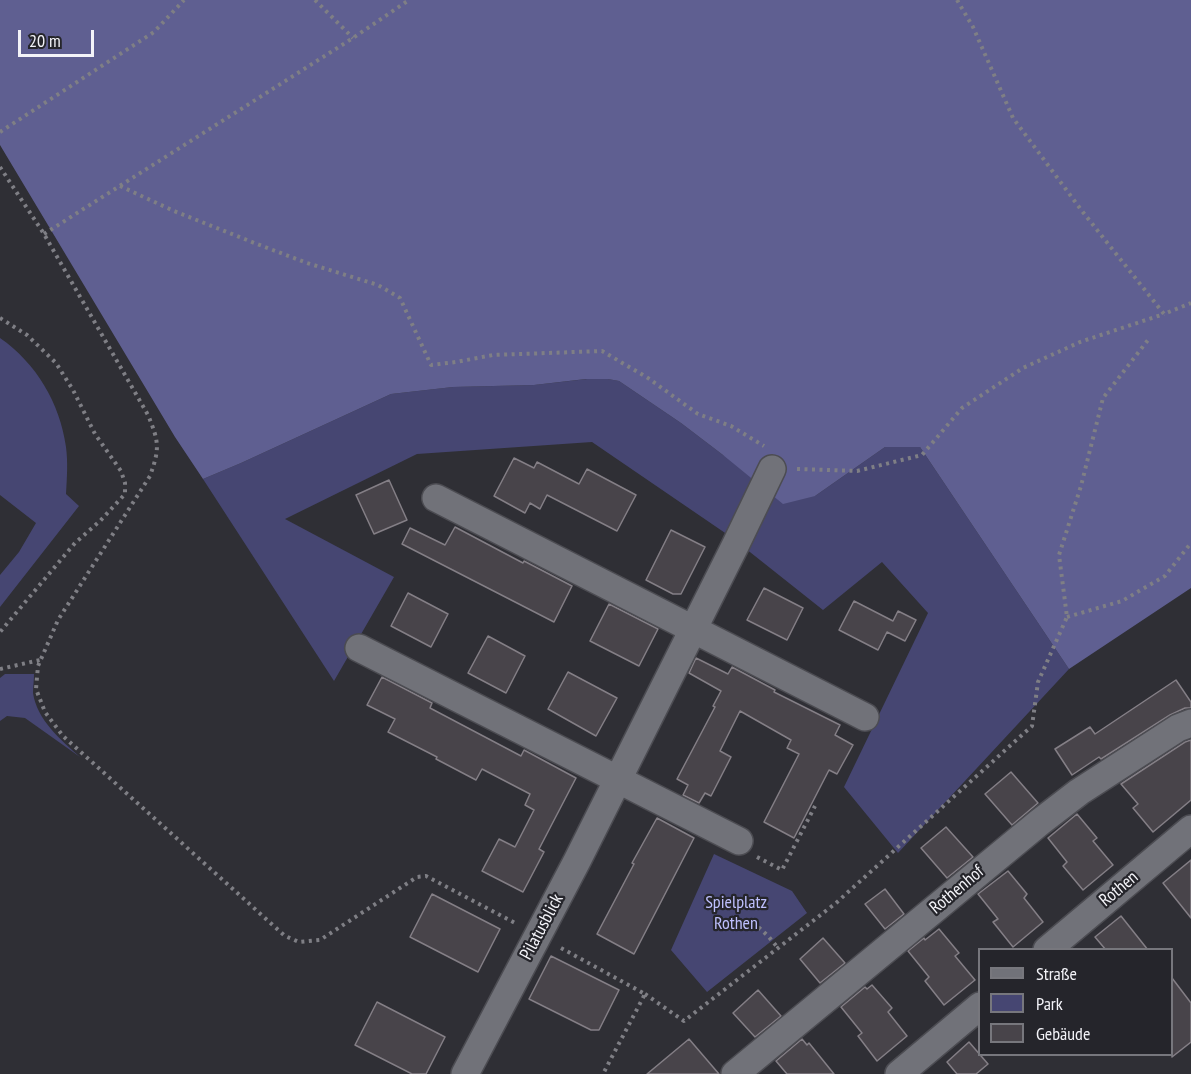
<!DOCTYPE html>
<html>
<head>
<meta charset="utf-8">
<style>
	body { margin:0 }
	#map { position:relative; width:1191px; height:1074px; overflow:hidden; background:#2f2f35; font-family:"PT Sans Narrow",sans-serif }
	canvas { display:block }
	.legend { position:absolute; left:978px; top:948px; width:195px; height:108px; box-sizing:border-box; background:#25252b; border:2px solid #77777d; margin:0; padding:8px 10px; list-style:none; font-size:18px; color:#f3f3f8 }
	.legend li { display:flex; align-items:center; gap:12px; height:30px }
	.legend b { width:30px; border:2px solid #77777d }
	.scale { position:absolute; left:18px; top:30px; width:76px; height:27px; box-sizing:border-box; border:3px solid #f3f3f8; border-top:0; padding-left:8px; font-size:18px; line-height:21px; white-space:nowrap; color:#f3f3f8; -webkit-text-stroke:4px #25252b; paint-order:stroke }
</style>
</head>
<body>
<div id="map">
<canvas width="1191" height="1074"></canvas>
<ul class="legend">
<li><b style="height:8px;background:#717279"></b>Straße</li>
<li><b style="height:16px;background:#464672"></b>Park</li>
<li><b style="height:16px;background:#48444a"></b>Gebäude</li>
</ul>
<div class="scale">20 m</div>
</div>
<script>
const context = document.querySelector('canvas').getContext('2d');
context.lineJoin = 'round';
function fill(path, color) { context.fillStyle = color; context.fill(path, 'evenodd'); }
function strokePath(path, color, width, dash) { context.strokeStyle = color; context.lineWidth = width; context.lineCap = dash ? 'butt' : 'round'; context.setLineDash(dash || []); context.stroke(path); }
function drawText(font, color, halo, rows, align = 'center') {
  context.font = font + ' "PT Sans Narrow",sans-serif'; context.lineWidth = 4.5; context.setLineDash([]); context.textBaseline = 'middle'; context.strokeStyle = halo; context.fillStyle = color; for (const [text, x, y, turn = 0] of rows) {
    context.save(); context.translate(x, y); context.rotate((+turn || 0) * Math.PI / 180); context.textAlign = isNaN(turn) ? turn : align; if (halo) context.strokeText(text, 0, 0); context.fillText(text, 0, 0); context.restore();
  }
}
fill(new Path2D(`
	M0,338C36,363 60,403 66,447C68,462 67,478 66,494L79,506L0,607V575L19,552L36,523L0,495Z
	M587,379H608L619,381L681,423L723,455L815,496L885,447H920L1069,669L898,853L844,787L928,613L882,562L823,610L731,537L592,442L417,454L285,519L394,577L334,681L203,479L241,463L391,394L453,387L534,385Z
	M5,674H34C34,680 33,687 33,693C37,720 61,740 80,757L25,718L7,716L0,721V678Z
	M714,854L792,891L807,913L707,992L671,950Z`), '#464672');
fill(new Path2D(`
	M0,0H1191V588L1069,669L920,447H885L815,496L783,504L723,455L681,423L619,381L608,379H586L534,385L453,387L391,394L241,463L203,479L175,437L0,145Z`), '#5f5f91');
const building = new Path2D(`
	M514,458L534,468L537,462L579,484L587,469L636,495L617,531L547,495L540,509L530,503L525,513L494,496Z
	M389,480L407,520L374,534L356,495Z
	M455,527L523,563L524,561L572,586L554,622L402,544L410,528L445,545Z
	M671,530L705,547L681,594H673L646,580Z
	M764,588L803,608L787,640L747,620Z
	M408,593L448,614L431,647L391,626Z
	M854,601L893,621L898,611L916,620L905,641L887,632L878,650L839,630Z
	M609,604L658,629L639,666L590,641Z
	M488,636L525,656L506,693L468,673Z
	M696,658L728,674L732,667L775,690L774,692L840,725L835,735L853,745L837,774L829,770L794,838L764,822L799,754L787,748L791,740L740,711L720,751L731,757L711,796L705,793L699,803L683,795L688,785L677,779L715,707L713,706L721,691L689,673Z
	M568,672L617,698L596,736L548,709Z
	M382,677L432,703L430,708L521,756L524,750L576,778L539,849L544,852L523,892L482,871L499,839L515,847L534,810L525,805L530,794L482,769L476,780L436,759L437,757L388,732L395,719L367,705Z
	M1176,680L1191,702V708H1185L1170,715L1101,759L1099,757L1072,775L1055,749L1090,727L1095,734Z
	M1191,740V800L1153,832L1133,808L1138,804L1121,784L1185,742Z
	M1011,772L1038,803L1012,825L985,794Z
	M1077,814L1097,838L1093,841L1113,865L1083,890L1063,866L1067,862L1048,838Z
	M657,818L694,838L634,954L597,934L634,864L632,863Z
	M946,827L973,857L947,878L921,848Z
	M1191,860V918L1163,883Z
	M1008,871L1027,894L1024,898L1043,922L1013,947L993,922L998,919L978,894Z
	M885,889L904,914L885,929L865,904Z
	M432,894L500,929L478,972L410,937Z
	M1121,916L1148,950H1106L1095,937Z
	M939,929L959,953L955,956L975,980L944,1005L925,981L929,977L908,951L924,938L925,940Z
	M823,938L845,963L820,983L800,959Z
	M551,956L619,990L599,1030H591L529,999Z
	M1172,978L1191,1003V1042L1172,1057Z
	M872,985L892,1008L888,1012L907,1036L877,1061L858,1036L862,1033L841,1007L865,987L867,989Z
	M758,990L781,1016L755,1037L733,1013Z
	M377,1002L445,1037L426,1074H412L355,1045Z
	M689,1039L719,1074H647Z
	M802,1039L807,1045L809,1043L834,1074H787L776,1061Z
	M969,1042L988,1064L976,1074H957L947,1062Z`);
fill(building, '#48444a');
strokePath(building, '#847f86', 1.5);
const street = new Path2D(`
	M436,498L865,717
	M359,648L739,841
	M1047,950L1191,829
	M465,1074L577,861L736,544L772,469
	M735,1074L1040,822L1079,792L1178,728L1191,723
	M899,1074L980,1006`);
strokePath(street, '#4c4c52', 30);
strokePath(new Path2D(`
	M315,0L353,38
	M957,0L973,27L1013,118L1082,211L1164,314L1191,303
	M0,132L154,32L184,0
	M0,167L44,234L148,415C159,442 160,448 150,476L58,620L38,666L36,689L45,712L63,736L285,936L299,942L320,940L417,877L426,876L517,924
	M120,186L174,211L257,244L307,263L378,285L400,298L431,365L456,362L493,355L602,351L648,378L698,414L731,426L764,446
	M44,234L353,38L409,0
	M0,318L27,335L56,363L73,390L95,434L121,471L125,483V494L100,521L75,543L0,632
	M797,469L857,471L922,455L962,408L1023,368L1080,342L1164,314
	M1067,617L1122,601L1165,576L1191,543
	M0,669L40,660
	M757,857L782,870L815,806
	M753,922L768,936L778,948
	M561,948L645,994L604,1072L606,1074
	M645,994L684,1021L836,903L1032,726L1038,682L1067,617L1059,555L1081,486L1103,398L1148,340`), '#7f7f85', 4, [3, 4.5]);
strokePath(street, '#717279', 27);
drawText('18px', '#f3f3f8', '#25252b', [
	["Rothen",1119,889,-40],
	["Rothenhof",957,890,-40],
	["Pilatusblick",542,927,-62]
]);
drawText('18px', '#bec0fe', '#25252b', [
	["Spielplatz",736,903],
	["Rothen",736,924]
]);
</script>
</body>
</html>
